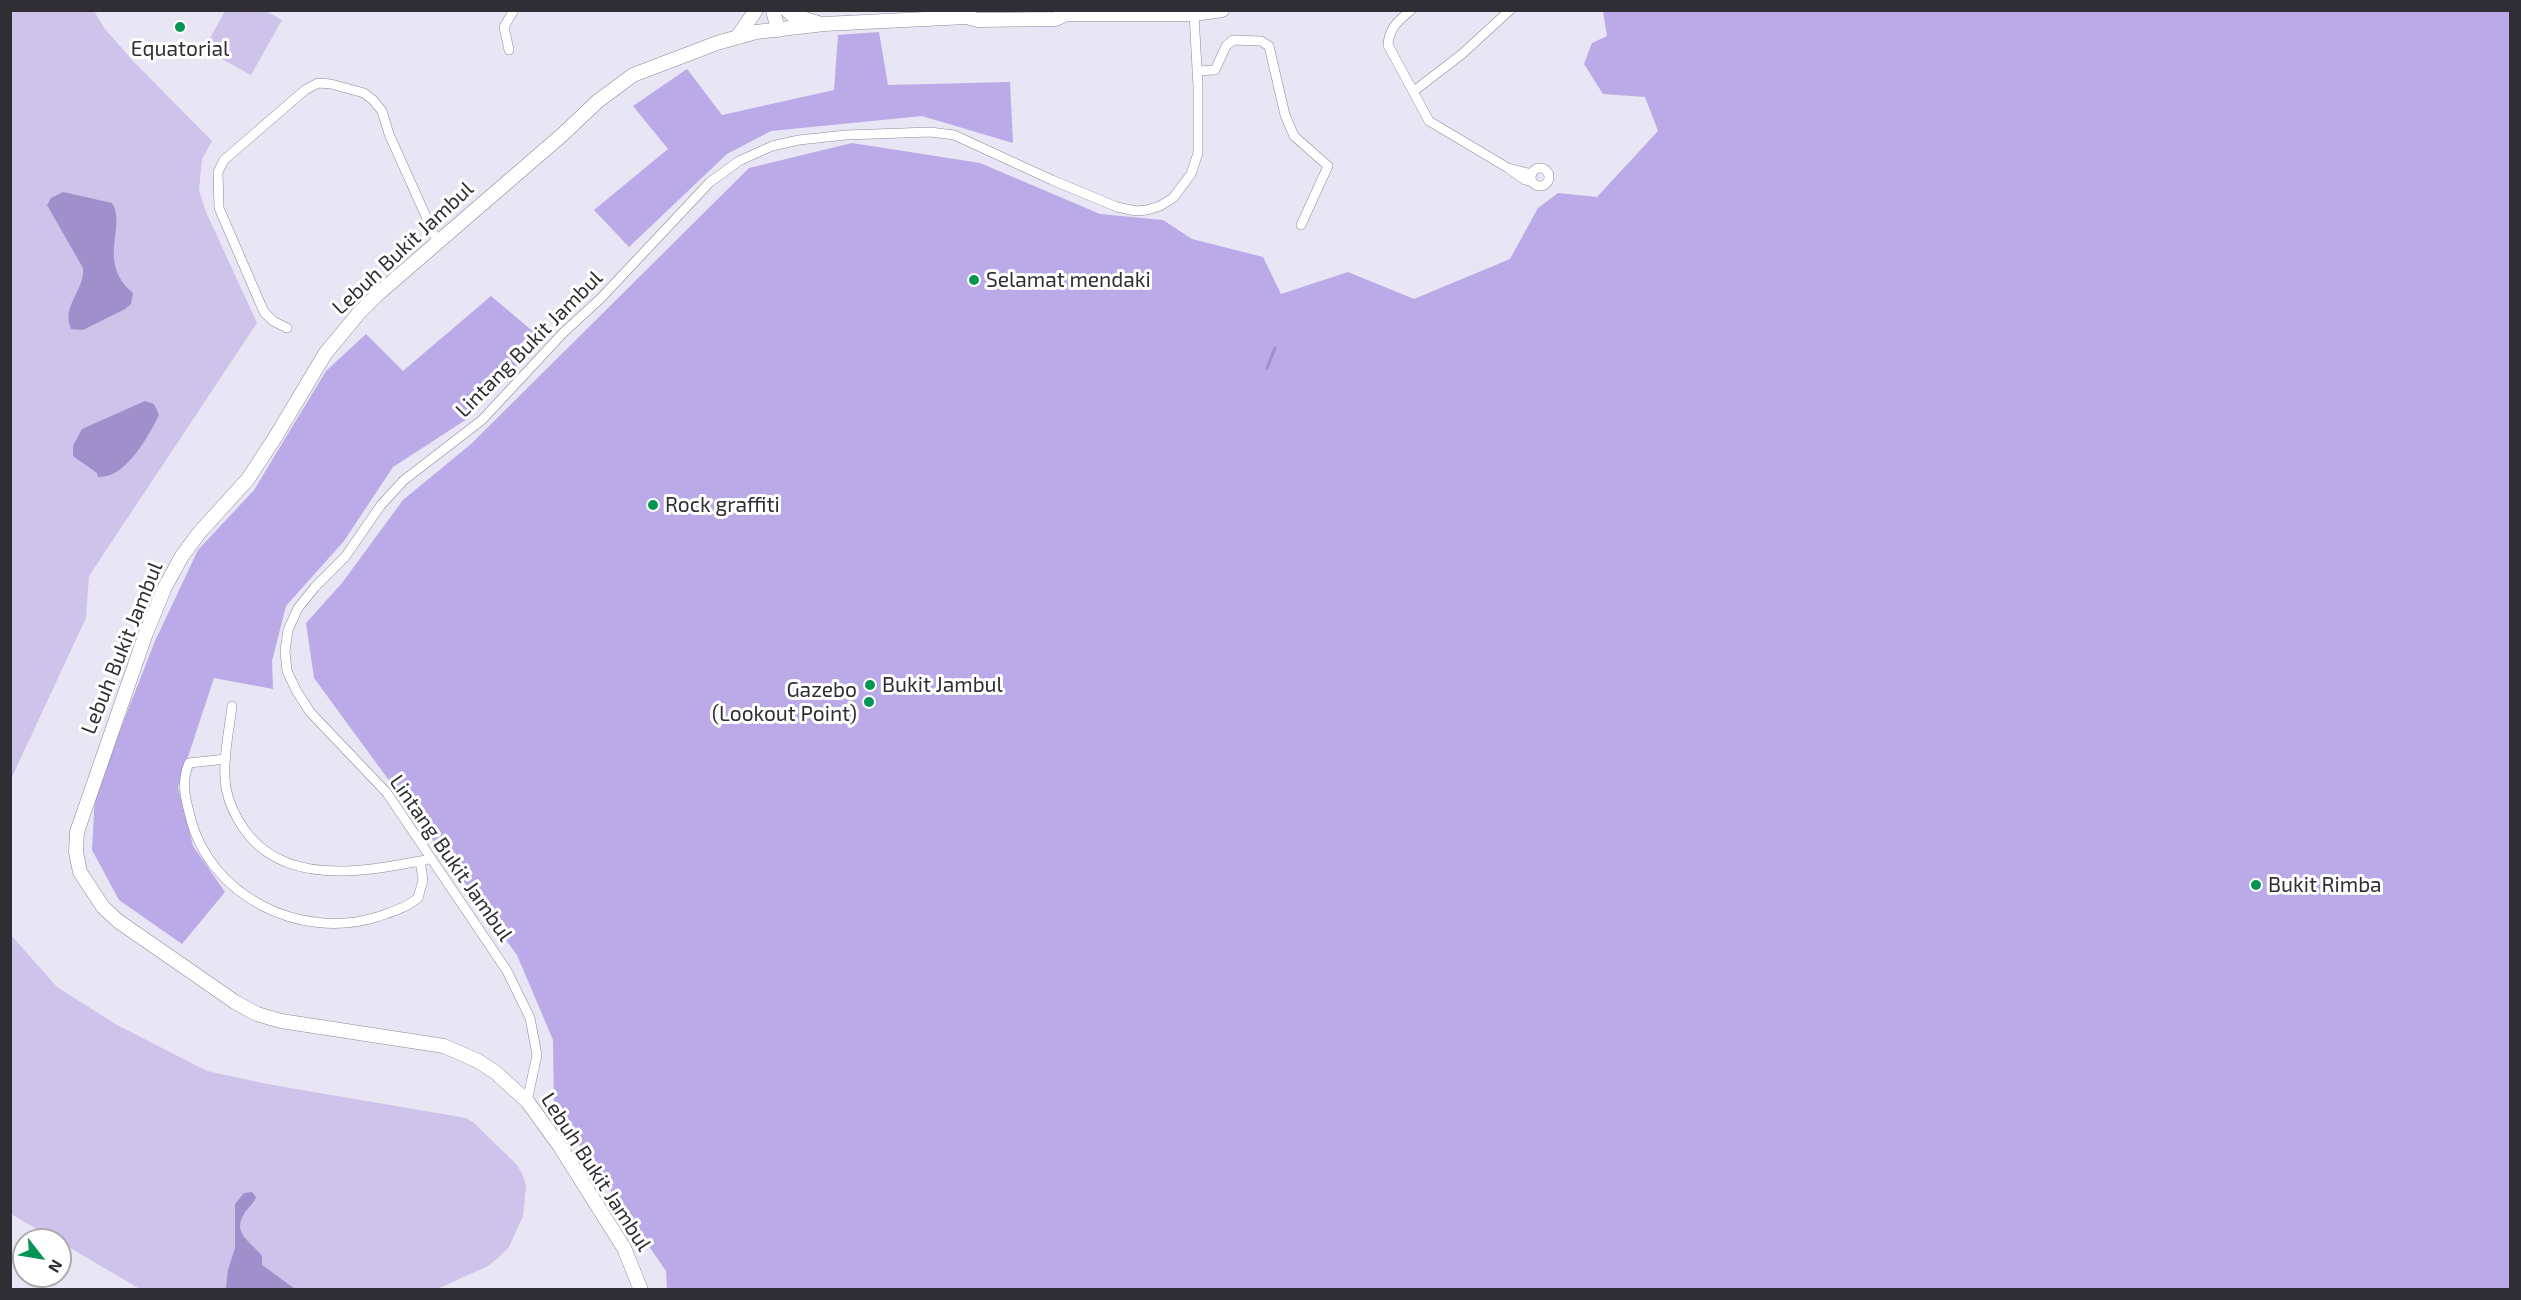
<!DOCTYPE html>
<html>
<head>
<meta charset="utf-8">
<style>
	body { margin:0 }
	#map { position:relative; width:2521px; height:1300px; overflow:hidden; background:#e8e5f4; font-family:"Exo 2",sans-serif }
	canvas { display:block }
	.frame { position:absolute; inset:0; border:12px solid #2f2e34; pointer-events:none }
	.north { position:absolute; left:12px; top:1228px; width:60px; height:60px; box-sizing:border-box; background:#fff; border:2px solid #acabae; border-radius:50%; rotate:121deg; font-size:16px; font-weight:700; line-height:24px; text-align:center; color:#2f2e34 }
	.north::after { content:''; display:block; margin:auto; width:21px; height:27px; background:#069454; clip-path:polygon(50% 0,100% 100%,50% 72%,0 100%) }
</style>
</head>
<body>
<div id="map">
<canvas width="2521" height="1300"></canvas>
<div class="frame"></div>
<div class="north">N</div>
</div>
<script>
const context = document.querySelector('canvas').getContext('2d');
context.lineJoin = 'round';
function fill(path, color) { context.fillStyle = color; context.fill(path, 'evenodd'); }
function strokePath(path, color, width, dash) { context.strokeStyle = color; context.lineWidth = width; context.lineCap = dash ? 'butt' : 'round'; context.setLineDash(dash || []); context.stroke(path); }
function drawText(font, color, halo, rows, align = 'center') {
  context.font = font + ' "Exo 2",sans-serif'; context.lineWidth = 6; context.setLineDash([]); context.textBaseline = 'middle'; context.strokeStyle = halo; context.fillStyle = color; for (const [text, x, y, turn = 0] of rows) {
    context.save(); context.translate(x, y); context.rotate((+turn || 0) * Math.PI / 180); context.textAlign = isNaN(turn) ? turn : align; if (halo) context.strokeText(text, 0, 0); context.fillText(text, 0, 0); context.restore();
  }
}
fill(new Path2D(`
	M11,11H94L105,29L133,61L212,141L202,159L199,190L206,212L257,323L89,576L86,618L11,779Z
	M225,11H266L282,20L251,75L204,49Z
	M10,934L57,987L117,1025L207,1071L267,1084L466,1118L473,1122L517,1165L522,1174L526,1185L523,1216L509,1247L499,1257L488,1266L437,1289H140L60,1242V1240H56L11,1214Z`), '#cdc3eb');
fill(new Path2D(`
	M1603,11H2510V1289H667L666,1271L554,1108L553,1040L517,955L314,678L306,623L342,583L403,500L471,444L749,168L852,143L980,163L1100,214L1163,220L1192,239L1263,257L1281,294L1348,272L1414,299L1510,259L1538,208L1558,193L1597,197L1658,131L1645,97L1603,94L1584,64L1592,43L1607,36Z
	M879,32L888,85L1010,82L1013,143L922,116L771,131L727,154L629,247L594,210L668,149L633,106L687,69L722,115L834,90L838,35Z
	M491,296L542,339L467,419L393,467L344,541L286,606L272,661L273,689L214,678L178,787L193,846L225,892L182,944L119,900L92,850L95,794L155,641L198,550L254,490L326,371L366,334L403,371Z`), '#baaae7');
fill(new Path2D(`
	M63,192L112,203C127,226 96,262 133,293L131,304L125,309L83,330L71,329C61,305 85,291 83,268L47,205L51,198Z
	M145,401L154,404L159,415C148,437 125,479 98,477L97,473L73,456V446L82,429Z
	M252,1192L256,1197C254,1203 249,1207 245,1212C231,1234 250,1240 262,1256V1265L295,1289H226L228,1270L235,1248V1204L244,1193Z`), '#9f8fcb');
strokePath(new Path2D(`
	M1267,368L1275,348`), '#9f8fcb', 3);
const street = new Path2D(`
	M1411,10C1398,21 1389,28 1388,45L1429,121L1508,168
	M509,50L504,27L514,10
	M1197,71L1215,70L1226,46L1233,40L1261,41L1269,46L1285,115L1294,136L1328,166L1301,225
	M1414,91L1462,54L1510,10
	M1531 177a9 9 0 1 1 18 0a9 9 0 1 1-18 0Z
	M1532,174L1508,168L1525,180L1533,182
	M287,328L273,321L264,312L219,208L218,172L224,160L305,90L318,83L331,84L364,93L373,100L382,111L389,134L437,241
	M232,706C229,732 222,762 226,788C229,804 235,816 244,829C285,888 366,871 426,860
	M226,759L189,763C181,782 185,797 190,816C209,896 300,941 377,917C391,912 406,908 418,898L423,880L420,861
	M527,1101L537,1055L530,1018L507,971L387,793L310,712L296,690L287,671L285,651L288,630L298,608L315,587L345,557L381,505L404,480L482,420L563,333L601,298L710,182L739,161L772,146L799,140L846,135L930,132L954,135L1052,180L1117,207L1136,211L1147,210L1160,206L1173,198L1191,174L1198,153V87L1194,14`);
const secondary = new Path2D(`
	M773,10L778,30
	M787,10L792,15L818,23
	M1061,11L1067,14H1194L1222,10
	M738,36L756,10
	M641,1290L624,1248L559,1145L527,1101L495,1072L478,1061L444,1046L281,1021L257,1014L235,1002L118,921L103,907L80,872L76,852L77,832L146,633L165,587L182,556L199,533L248,479L276,436L325,354L358,314L379,293L562,135L598,101L633,75L717,43L756,32L824,24L966,17L978,20L1056,19L1067,14`);
strokePath(street, '#8d8998', 10);
strokePath(secondary, '#8d8998', 15);
strokePath(street, '#fff', 9);
strokePath(secondary, '#fff', 14);
for (const [x, y, r, color] of [
	[180,27,6,"#069454"],
	[974,280,6,"#069454"],
	[653,505,6,"#069454"],
	[870,685,6,"#069454"],
	[869,702,6,"#069454"],
	[2256,885,6,"#069454"]
]) { const dot = new Path2D(); dot.arc(x, y, r, 0, 2 * Math.PI); context.fillStyle = color; context.fill(dot); strokePath(dot, '#fff', 2); }
drawText('21px', '#2f2e34', '#fff', [
	["Equatorial",180,49,"center"],
	["Selamat mendaki",986,280],
	["Rock graffiti",665,505],
	["Bukit Jambul",882,685],
	["Gazebo",857,690,"right"],
	["(Lookout Point)",857,714,"right"],
	["Bukit Rimba",2268,885]
], 'left');
drawText('21px', '#2f2e34', '#fff', [
	["Lebuh Bukit Jambul",403,248,-43],
	["Lintang Bukit Jambul",529,344,-45],
	["Lebuh Bukit Jambul",122,648,-68],
	["Lintang Bukit Jambul",451,858,55],
	["Lebuh Bukit Jambul",596,1172,57]
]);
</script>
</body>
</html>
